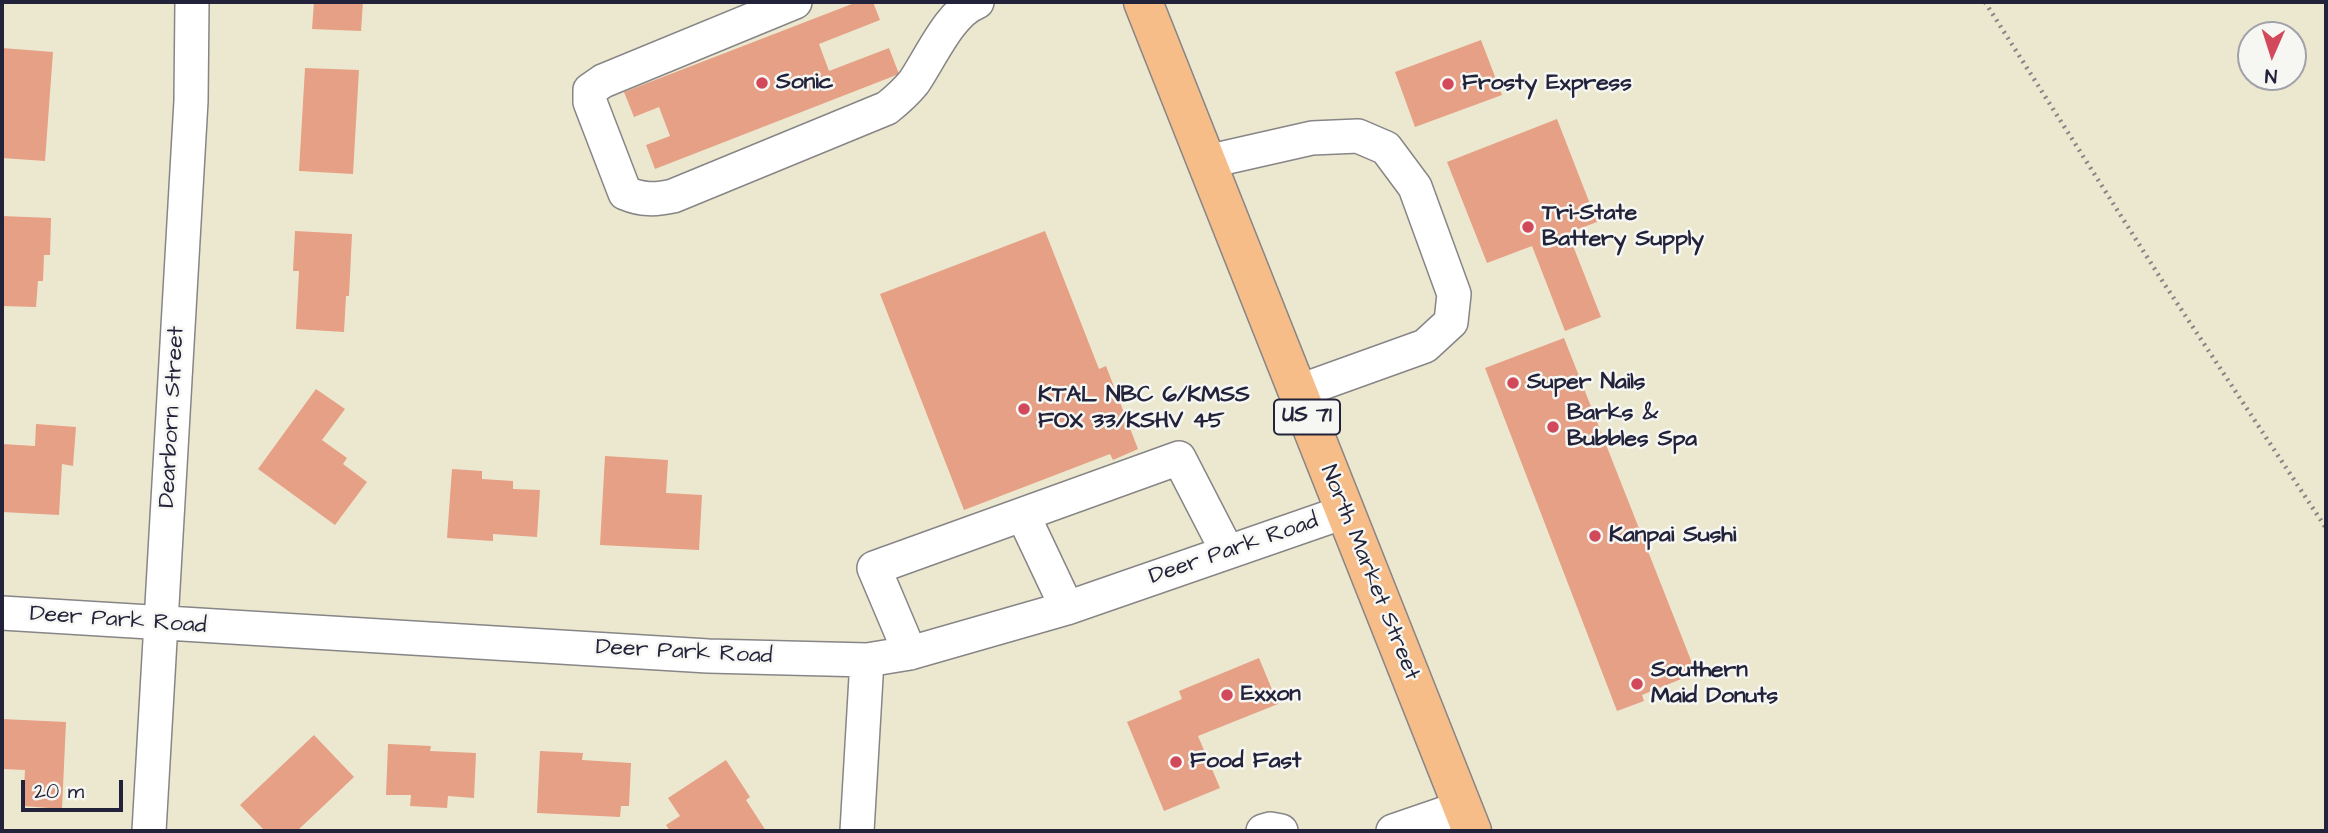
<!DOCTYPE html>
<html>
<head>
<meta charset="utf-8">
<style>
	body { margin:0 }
	#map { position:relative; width:2328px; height:833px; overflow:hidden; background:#ece8d0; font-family:"Architects Daughter",sans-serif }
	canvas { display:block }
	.frame { position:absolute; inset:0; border:4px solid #22223b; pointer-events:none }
	.north { position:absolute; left:2237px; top:21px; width:70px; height:70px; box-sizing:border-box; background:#f6f6f2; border:2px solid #a1a1a9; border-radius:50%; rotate:183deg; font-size:19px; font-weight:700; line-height:28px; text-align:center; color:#22223b }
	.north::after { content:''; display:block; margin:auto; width:24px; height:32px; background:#d1495b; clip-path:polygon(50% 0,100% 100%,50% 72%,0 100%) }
	.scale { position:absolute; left:21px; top:780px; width:102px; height:32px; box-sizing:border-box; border:4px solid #22223b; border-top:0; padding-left:9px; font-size:21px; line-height:24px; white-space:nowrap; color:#22223b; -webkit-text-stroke:5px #f6f6f2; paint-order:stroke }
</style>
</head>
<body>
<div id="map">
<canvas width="2328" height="833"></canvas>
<div class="frame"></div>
<div class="north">N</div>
<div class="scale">20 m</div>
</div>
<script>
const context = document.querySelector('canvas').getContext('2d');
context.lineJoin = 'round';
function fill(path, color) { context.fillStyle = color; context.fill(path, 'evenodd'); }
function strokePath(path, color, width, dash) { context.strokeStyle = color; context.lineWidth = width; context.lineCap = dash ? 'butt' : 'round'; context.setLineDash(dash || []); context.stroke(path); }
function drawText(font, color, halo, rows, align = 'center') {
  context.font = font + ' "Architects Daughter",sans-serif'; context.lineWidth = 5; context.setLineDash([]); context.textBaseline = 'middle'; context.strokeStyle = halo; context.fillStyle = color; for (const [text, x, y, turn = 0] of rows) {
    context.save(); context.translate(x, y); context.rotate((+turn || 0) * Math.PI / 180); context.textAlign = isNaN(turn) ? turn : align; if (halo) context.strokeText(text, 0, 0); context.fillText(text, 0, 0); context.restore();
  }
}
fill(new Path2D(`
	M314,2H363L361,31L312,29Z
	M857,2H873L880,20L819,44L829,71L889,48L899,74L655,169L646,145L670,136L659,107L634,117L624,92Z
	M1481,40L1502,95L1415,127L1395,72Z
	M2,48L53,52L45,161L2,158Z
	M305,68L359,70L353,174L299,171Z
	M1557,119L1597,222L1568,233L1601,317L1565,331L1532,246L1487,263L1447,162Z
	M2,216L51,218L50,255H44L43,281H38L36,307L2,306Z
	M295,231L352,234L349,296H346L344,332L296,329L299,271H293Z
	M1045,231L1099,369L1106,366L1138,449L1113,460L1110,454L964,510L880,294Z
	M1564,338L1696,673L1642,695L1644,701L1617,711L1485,368Z
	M316,389L345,409L322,440L347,458L343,464L367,482L335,525L258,469Z
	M36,424L76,427L73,466L62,464L59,515L2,512V444L35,446Z
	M605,456L668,460L666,493L702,495L699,550L600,545Z
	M452,469L482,471V479L513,481V489L540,490L537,537L493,534V541L447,538Z
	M1259,658L1278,704L1198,736L1220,788L1164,811L1127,722L1182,699L1179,691Z
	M2,719L66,722L62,809L23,806L25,770L2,769Z
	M314,735L354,777L297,831H276L274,829L265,831L240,805Z
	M388,744L431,746L430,751L476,753L474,798L448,796L447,808L410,806L411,795H386Z
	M540,751L583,753L582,760L631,763L629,806H621L620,817L537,813Z
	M726,760L750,797L746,800L766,831H670L666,825L680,816L668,798Z`), '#e5a085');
const minor = new Path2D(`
	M795,2L603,81L590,90V102L625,193C642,200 655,200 673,196L887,108C897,100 906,92 914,82C931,57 950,12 977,2
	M1206,162L1312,138L1358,136L1386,148L1415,187L1454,294L1451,322L1425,346L1297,392
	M1023,515L1067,608
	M2,613L708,656L867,660L910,653L1067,608L1344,512
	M910,653L874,568L1179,458L1227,551
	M149,831L191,101L192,2
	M857,831L867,660
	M1263,831L1270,829L1281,831
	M1393,831L1463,807`);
const major = new Path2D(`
	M1143,2L1472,831`);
strokePath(minor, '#878586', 36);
strokePath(major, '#878586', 41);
strokePath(new Path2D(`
	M1985,2L2163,282L2326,528`), '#878586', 4.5, [2, 5]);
strokePath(minor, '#fff', 33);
strokePath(major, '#f7bd88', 38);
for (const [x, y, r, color] of [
	[762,83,7,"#d1495b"],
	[1448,84,7,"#d1495b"],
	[1528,227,7,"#d1495b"],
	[1513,383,7,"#d1495b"],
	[1024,409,7,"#d1495b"],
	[1553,427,7,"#d1495b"],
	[1595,536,7,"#d1495b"],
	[1637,684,7,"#d1495b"],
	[1227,695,7,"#d1495b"],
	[1176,762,7,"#d1495b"]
]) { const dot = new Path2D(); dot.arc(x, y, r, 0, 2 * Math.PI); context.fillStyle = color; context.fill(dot); strokePath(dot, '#f6f6f2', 2.5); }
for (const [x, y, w] of [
	[1307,417,66]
]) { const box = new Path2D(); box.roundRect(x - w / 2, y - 17.5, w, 35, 5); context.fillStyle = '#f6f6f2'; context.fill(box); strokePath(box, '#22223b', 2); }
drawText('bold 21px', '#22223b', null, [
	["US 71",1307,417]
]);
drawText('bold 23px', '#22223b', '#f6f6f2', [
	["Sonic",776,83],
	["Frosty Express",1462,84],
	["Tri-State",1542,214],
	["Battery Supply",1542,240],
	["Super Nails",1527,383],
	["KTAL NBC 6/KMSS",1038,396],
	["FOX 33/KSHV 45",1038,422],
	["Barks &",1567,414],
	["Bubbles Spa",1567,440],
	["Kanpai Sushi",1609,536],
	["Southern",1651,671],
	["Maid Donuts",1651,697],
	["Exxon",1241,695],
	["Food Fast",1190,762]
], 'left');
drawText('23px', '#22223b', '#f6f6f2', [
	["Dearborn Street",173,417,-87],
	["Deer Park Road",1234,550,-19],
	["North Market Street",1369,573,68],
	["Deer Park Road",118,621,4],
	["Deer Park Road",684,653,3]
]);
</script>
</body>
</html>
